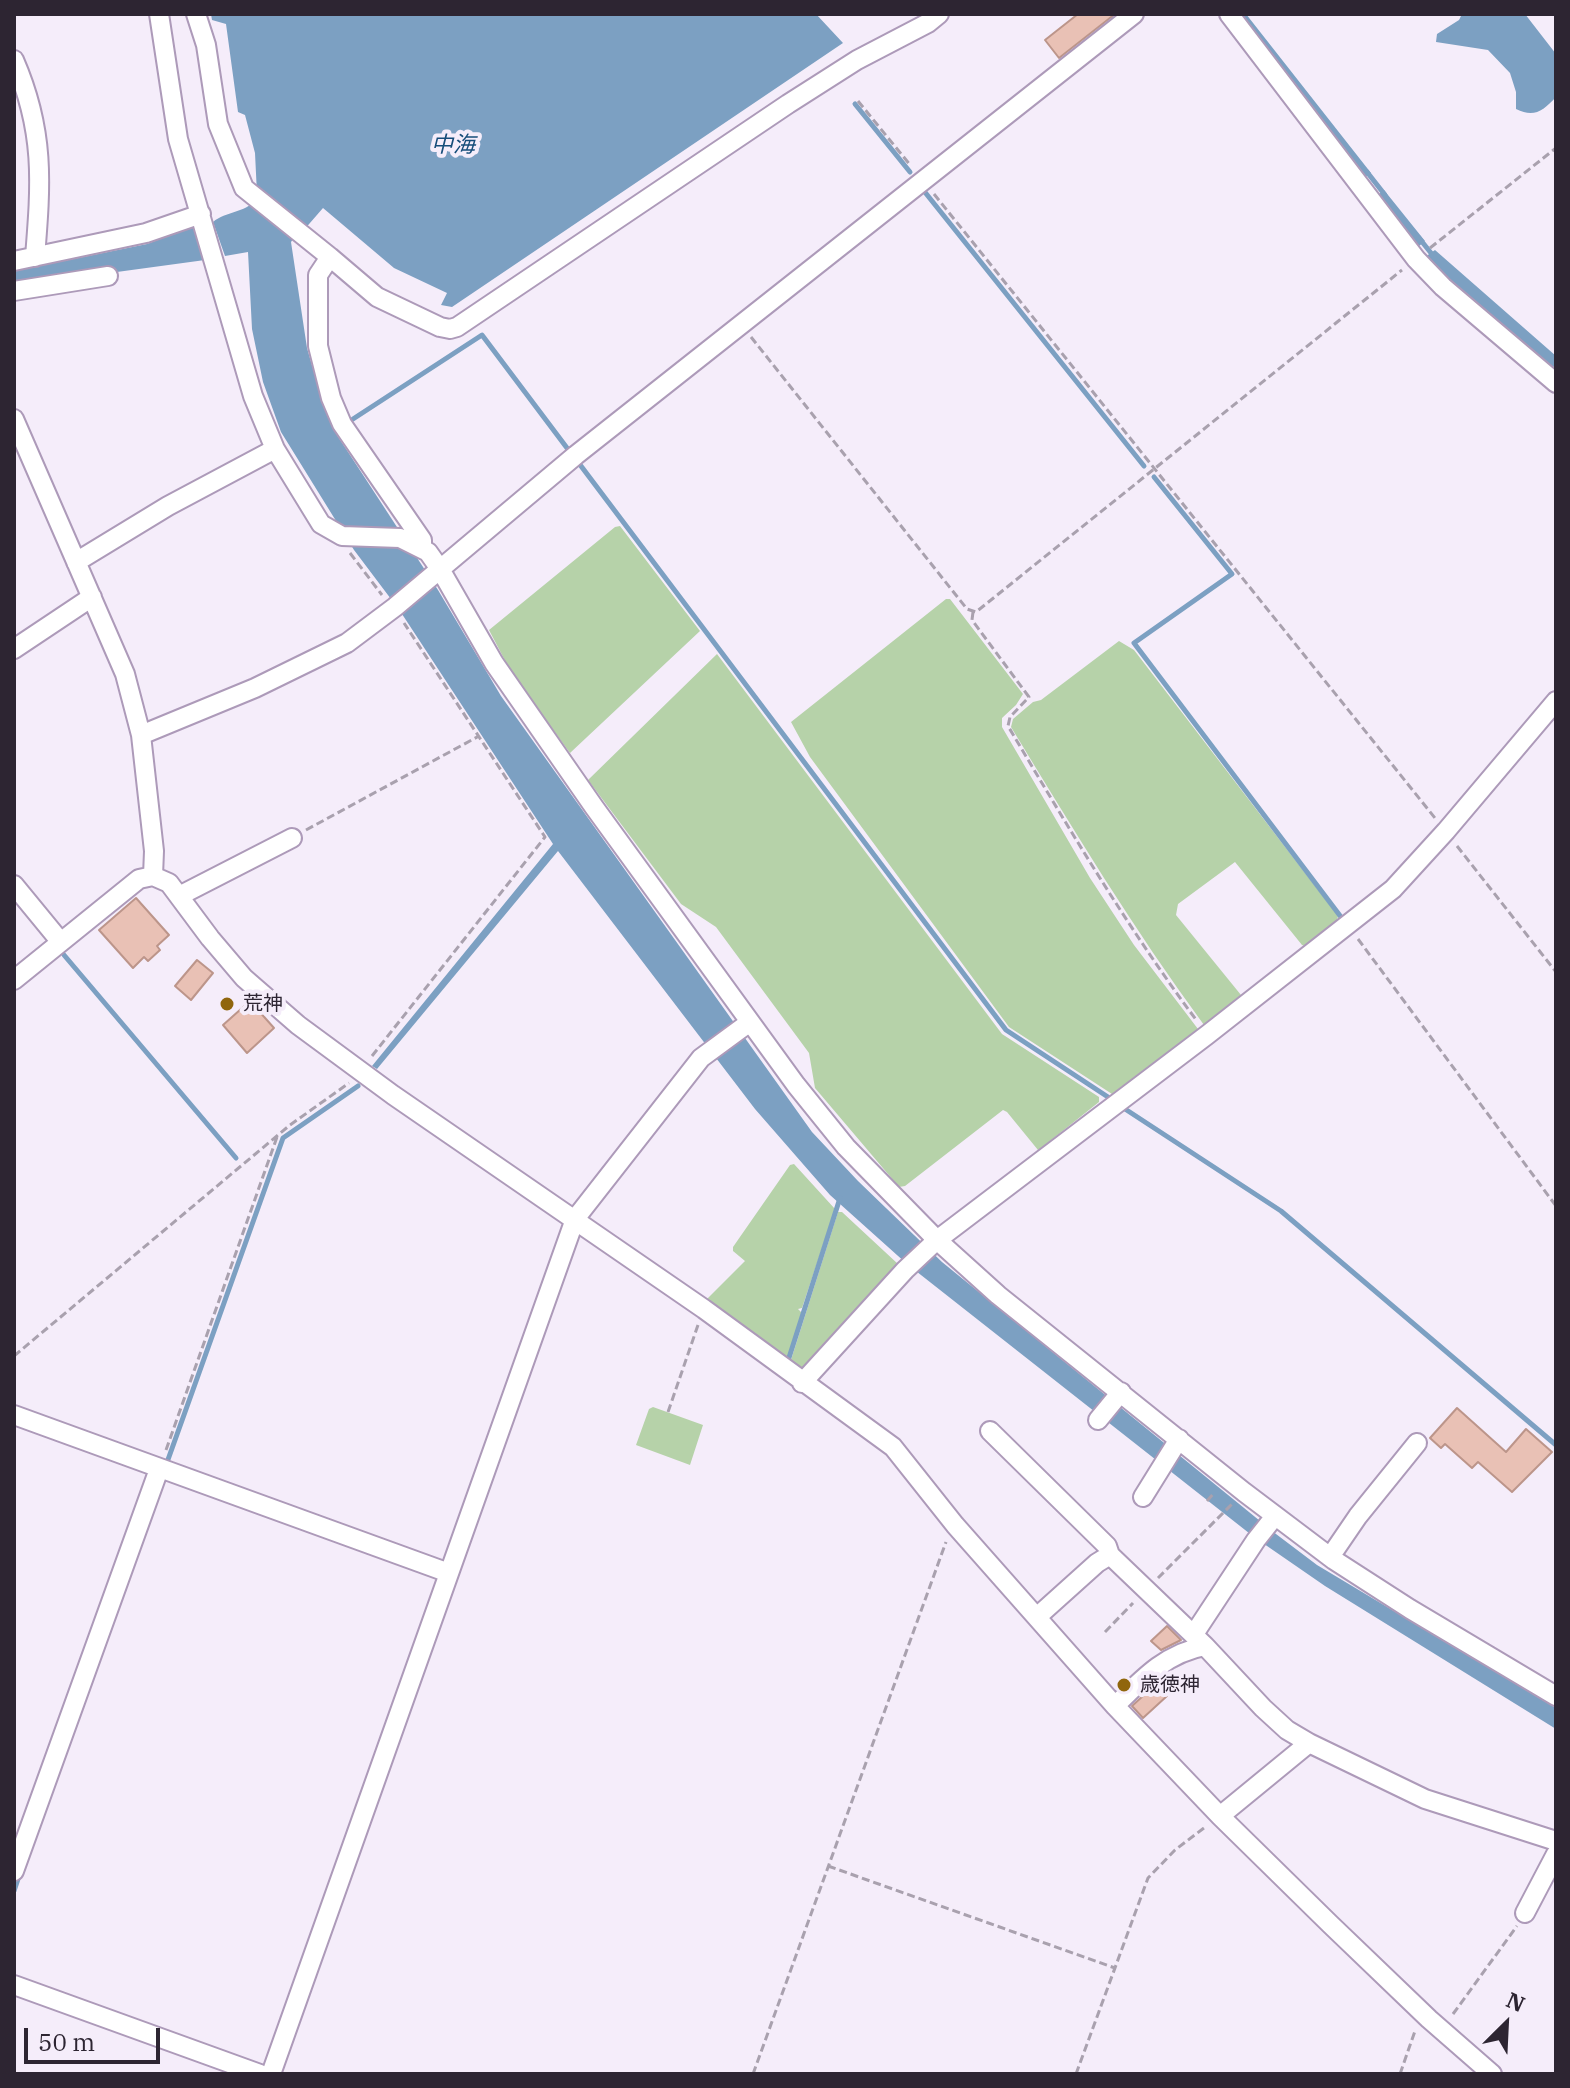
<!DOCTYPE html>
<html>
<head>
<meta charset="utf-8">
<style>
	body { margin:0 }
	#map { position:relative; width:1570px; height:2088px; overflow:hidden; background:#f5edfa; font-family:"IBM Plex Serif",serif }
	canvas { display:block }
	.frame { position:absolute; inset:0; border:16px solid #2d2532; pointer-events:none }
	.north { position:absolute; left:1466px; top:1984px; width:80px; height:80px; -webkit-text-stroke:6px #f5edfa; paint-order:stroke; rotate:24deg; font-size:22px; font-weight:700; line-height:32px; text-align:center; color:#2d2532 }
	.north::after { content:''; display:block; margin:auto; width:28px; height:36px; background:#2d2532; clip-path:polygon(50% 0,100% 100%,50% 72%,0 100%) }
	.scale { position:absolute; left:24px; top:2028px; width:136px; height:36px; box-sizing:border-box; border:4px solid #2d2532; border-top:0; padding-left:10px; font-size:24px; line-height:28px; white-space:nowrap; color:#2d2532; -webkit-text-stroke:6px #f5edfa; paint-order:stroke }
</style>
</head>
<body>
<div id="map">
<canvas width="1570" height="2088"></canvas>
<div class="frame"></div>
<div class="north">N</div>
<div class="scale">50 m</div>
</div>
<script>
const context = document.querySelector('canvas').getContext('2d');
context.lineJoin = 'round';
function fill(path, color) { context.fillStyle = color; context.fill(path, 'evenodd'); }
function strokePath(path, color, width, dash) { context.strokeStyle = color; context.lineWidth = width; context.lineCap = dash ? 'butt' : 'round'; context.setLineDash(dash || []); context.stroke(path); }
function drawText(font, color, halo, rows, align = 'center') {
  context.font = font + ' "IBM Plex Serif","Noto Sans JP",serif'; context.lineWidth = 8; context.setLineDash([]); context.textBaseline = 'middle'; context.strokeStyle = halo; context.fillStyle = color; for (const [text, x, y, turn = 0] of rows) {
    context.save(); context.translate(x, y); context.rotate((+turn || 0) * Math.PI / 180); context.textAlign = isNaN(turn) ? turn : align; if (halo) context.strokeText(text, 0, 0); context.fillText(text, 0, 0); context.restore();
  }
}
fill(new Path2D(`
	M620,526L700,631L570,753L511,672L489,630L615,527Z
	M946,599H950L1023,694L1016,705L1002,718V727L1090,878L1134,945L1198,1029L1112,1094L1009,1027L810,757L791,722Z
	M1119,641L1134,650L1338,916L1337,921L1305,946L1302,945L1235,862L1178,904L1176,915L1241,995V998L1208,1025H1204C1134,930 1073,829 1011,727L1013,719L1033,702L1041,700Z
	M717,654L1002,1034L1099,1097V1102L1040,1149L1038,1150L1007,1112L1003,1110L905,1186L899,1187L815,1088L809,1053L716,927L681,904L588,780Z
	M794,1164L835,1209L802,1308L798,1309L802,1313L787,1360L708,1305L707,1299L745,1261L733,1251V1247L790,1165Z
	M838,1212H842L898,1264L896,1270L804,1374L790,1363Z
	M653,1407L703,1425L690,1465L636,1445L649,1409Z`), '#b6d2a9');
fill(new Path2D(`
	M211,14H816L843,43L452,307L441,305L447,293L394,268L323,208L303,231L257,194L255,153L245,115L238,112L226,24L212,20Z
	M1238,14H1246L1371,173L1365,177Z
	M1462,14H1525L1556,54V97C1543,111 1534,118 1516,109V92L1510,73L1488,50L1436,42L1437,34L1459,20Z
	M1384,190L1425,241L1418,247L1378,195Z
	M255,200L297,234L291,242L307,348L321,396L337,435L438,590L501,696L812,1132L858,1181L942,1262L1276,1534L1317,1565L1556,1708V1729L1325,1586L1254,1537L907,1264L830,1195L755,1109L558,851L377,1069L372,1066L553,844L400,611L354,550L281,432L263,382L252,329L248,252L225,256L213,222C226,211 245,213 255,200Z
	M194,226L205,260L14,286V271L147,244Z
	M1435,250L1556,356V368L1539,360L1425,257Z`), '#7ca0c2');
strokePath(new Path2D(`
	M855,104L910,172
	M1367,172L1385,195
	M924,191L1144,466
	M1419,238L1435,258
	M353,419L482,335L567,448
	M581,466L1006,1030L1111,1099
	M1154,477L1232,574L1134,643L1344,921
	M64,955L236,1158
	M1122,1107L1281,1211L1556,1445
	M787,1364L840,1198
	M165,1468L283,1138L358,1086
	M14,1891L20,1873`), '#7ca0c2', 5);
const building = new Path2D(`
	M1078,14H1115L1059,58L1045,40Z
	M136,898L169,935L157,946L160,950L148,961L144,957L133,968L99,930Z
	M197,960L213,973L191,1000L175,986Z
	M250,1001L274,1028L247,1053L223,1025Z
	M1457,1408L1506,1452L1526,1429L1552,1452L1512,1492L1478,1462L1472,1468L1445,1444L1441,1448L1430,1438Z
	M1167,1626L1181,1640L1161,1650L1151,1641Z
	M1156,1684L1167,1696L1143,1718L1132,1706Z`);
fill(building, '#e9c1b5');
strokePath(building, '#bc958a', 2);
const minor = new Path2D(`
	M159,14L178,139L253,396L275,449L321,524L342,536L400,538L428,552L440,569L494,663L594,807L796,1085L846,1147L937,1240L998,1295L1244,1492L1334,1560L1410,1609L1556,1696
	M196,14L206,45L218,124L244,188L330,257L318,275V346L331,398L342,424L422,540V547
	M1229,14L1416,259L1443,287L1556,383
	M14,60C45,131 41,183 35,257
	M330,257L377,297L440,327L450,329L457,327L788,104L857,60L928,23L939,14
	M14,261L146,233L201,214
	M14,291L108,276
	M14,419L125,674L141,735L154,851L153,876
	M76,562L168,506L275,449
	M14,649L92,597
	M141,735L255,688L347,643L395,607L576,455L1134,14
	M14,885L60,941
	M179,896L292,838
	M14,980L139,879L153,876L169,883L210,938L244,978L298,1025L393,1095L704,1309L893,1447L955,1525L1115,1706L1220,1816L1330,1924L1429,2019L1492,2074
	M802,1383L905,1270L937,1240L1207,1035L1393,889L1446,831L1556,701
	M14,1415L449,1573
	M1098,1420L1121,1392
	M990,1431L1107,1546L1110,1555
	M1143,1497L1179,1439
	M1330,1557L1358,1516L1417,1443
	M1038,1616L1097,1563L1110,1555L1205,1646L1263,1708L1287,1730L1309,1743
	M1194,1634L1256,1540L1275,1516
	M1115,1706C1142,1679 1166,1653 1205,1646
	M1220,1816L1309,1743L1425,1799L1556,1841
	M14,1871L159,1469
	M1525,1913L1556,1854
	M14,1985L260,2074
	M271,2074L575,1219L701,1058L750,1022`);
strokePath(minor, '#ad9ab9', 22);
strokePath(new Path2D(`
	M858,101L911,166
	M934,194L1435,818
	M1430,248L1556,148
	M751,337L967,609L976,612L1402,270
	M350,553L382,595
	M973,612L972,620L1029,697L1010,717L1008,726C1068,827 1127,927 1197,1021
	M306,830L479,736
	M1457,846L1556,972
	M1358,939L1556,1206
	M372,1056L545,837L404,623
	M14,1356L290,1125L349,1083
	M668,1412L698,1325
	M166,1450L277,1137
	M1207,1501L1214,1493
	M1158,1578L1232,1504
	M1105,1632L1133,1603
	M828,1866L1115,1968
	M1453,2014L1517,1926
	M753,2074L946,1542
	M1076,2074L1148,1878L1175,1850L1204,1828
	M1400,2074L1415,2031`), '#a9a1ae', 3, [8, 4]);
strokePath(minor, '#fff', 18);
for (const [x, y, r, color] of [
	[227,1004,8,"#90660d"],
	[1124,1685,8,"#90660d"]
]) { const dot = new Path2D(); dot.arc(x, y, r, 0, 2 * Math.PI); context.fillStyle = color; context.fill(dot); strokePath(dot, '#f5edfa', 3); }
drawText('20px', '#2d2532', '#f5edfa', [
	["荒神",243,1004],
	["歳徳神",1140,1685]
], 'left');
drawText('italic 22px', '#164d7a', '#f5edfa', [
	["中海",453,146]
]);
</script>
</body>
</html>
